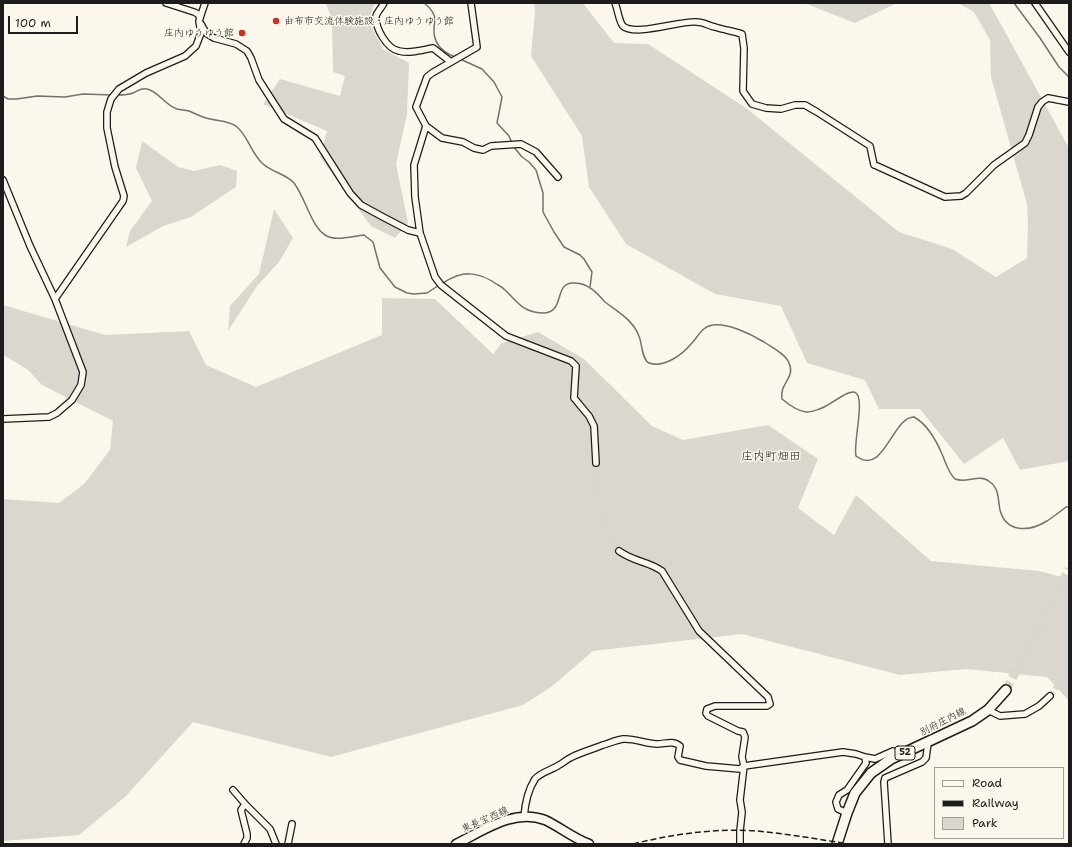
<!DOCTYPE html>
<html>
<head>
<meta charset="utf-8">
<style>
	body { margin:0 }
	#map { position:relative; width:1072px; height:847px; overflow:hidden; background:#fbf7ec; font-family:"Shantell Sans",sans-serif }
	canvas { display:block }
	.frame { position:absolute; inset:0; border:4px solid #1c1c1c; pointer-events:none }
	.legend { position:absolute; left:934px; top:767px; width:130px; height:72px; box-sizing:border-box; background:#fbf7ec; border:1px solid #a29f99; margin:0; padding:5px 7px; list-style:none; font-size:12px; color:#1c1c1c }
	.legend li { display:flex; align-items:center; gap:8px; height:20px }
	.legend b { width:20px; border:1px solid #a29f99 }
	.scale { position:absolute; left:8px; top:16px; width:70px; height:18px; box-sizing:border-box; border:2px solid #1c1c1c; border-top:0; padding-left:5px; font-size:12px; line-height:14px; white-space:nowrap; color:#1c1c1c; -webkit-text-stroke:3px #fbf7ec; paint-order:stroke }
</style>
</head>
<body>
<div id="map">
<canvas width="1072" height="847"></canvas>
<div class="frame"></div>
<ul class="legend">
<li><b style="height:5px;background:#fbf7ec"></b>Road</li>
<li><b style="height:5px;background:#1c1c1c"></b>Railway</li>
<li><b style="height:11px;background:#dad7ce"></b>Park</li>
</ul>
<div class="scale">100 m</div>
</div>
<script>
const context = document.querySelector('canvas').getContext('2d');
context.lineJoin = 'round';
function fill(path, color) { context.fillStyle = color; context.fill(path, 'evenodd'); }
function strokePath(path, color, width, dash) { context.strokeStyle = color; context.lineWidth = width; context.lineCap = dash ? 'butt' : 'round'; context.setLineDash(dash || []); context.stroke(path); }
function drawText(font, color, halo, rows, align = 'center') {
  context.font = font + ' "Shantell Sans","Klee One",sans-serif'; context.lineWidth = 3; context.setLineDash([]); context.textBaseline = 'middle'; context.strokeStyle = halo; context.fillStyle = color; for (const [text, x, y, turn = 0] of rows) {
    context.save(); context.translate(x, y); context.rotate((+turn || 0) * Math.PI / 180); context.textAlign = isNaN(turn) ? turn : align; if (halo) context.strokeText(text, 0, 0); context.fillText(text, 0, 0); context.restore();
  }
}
fill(new Path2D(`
	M326,3H375L368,20L383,49L409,63L407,114L396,164L408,223L395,238L371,226L320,157L327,131L263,104L280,79L340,96L345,76L333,72L332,20Z
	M534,3H583L614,43L648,44L746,108L899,232L952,249L996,277L1027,258L1028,224L1027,204L991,77L990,40L974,12L958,3H989L1069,148V461L1020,470L1003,438L964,464L920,409H879L865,380L807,363L781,306L715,294L626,244L589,187L582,136L531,56L535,12Z
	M804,3H897L855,23Z
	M142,141L178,167L194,171L220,165L237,171L236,187L191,217L163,226L126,247L130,231L152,201L136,168Z
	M274,209L293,238L279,262L257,286L228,331L230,306L259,274Z
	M382,298L435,299L493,354L502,343L538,332L584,359L652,426L683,440L768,425L818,459L798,508L834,535L856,495L931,561L1039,571L1069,579V701L1047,677L966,669L900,675L742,634L593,651L551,687L523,705L331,757L193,722L126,796L79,835L3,841V499L59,503L84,484L110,450L113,421L42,385L27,369L3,355V305L105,335L189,331L206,365L256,387L382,335Z`), '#dad7ce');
strokePath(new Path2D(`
	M424,3C428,6 432,10 434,15C436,19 434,24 434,28C433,43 442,52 455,57
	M1014,3L1040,38L1059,67L1069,77
	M460,59L482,69L494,82L502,97L497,123L509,136L512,143
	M117,95C123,95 128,95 133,93C138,91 140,88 147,89C158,91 165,105 177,109C181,110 185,110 189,111C194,113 200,116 206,118C215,121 230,120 237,127C248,136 251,153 263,164C272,172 286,174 294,183C305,197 311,226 325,235C336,242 352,236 364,235L373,242L380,268L395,287L407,293L414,294L427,293L439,285
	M3,96L8,99H17L37,96L65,97L83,94L112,95
	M513,146L522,157L529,162L536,170L543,193V212L554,232L564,247L580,255L584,259L592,272L590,287
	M443,283C463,270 478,271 498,285C500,286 503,288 505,290C518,302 522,312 542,313C566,314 553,283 573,283C579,283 585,284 590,288C596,291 600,297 605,302C618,312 633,320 639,336C642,343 642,360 649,363C664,368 682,355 691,344C698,337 702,326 713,325C728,323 751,334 764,342C771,347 786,354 789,363C796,378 779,383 782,399C788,404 797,411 806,412C812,412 821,409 826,406C833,403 850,388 856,393C865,400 853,443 856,456C884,477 892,417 914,417C927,424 936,440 942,454C946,463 948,472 955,479C967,484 979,473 990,482C999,488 998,500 1000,510C1006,533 1029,532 1047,521C1053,517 1060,512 1066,507H1069`), '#74726e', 1.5);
strokePath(new Path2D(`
	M596,463C597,500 600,519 619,551
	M1050,696L1069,669`), '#dad6cd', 5.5, [5.5, 3]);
strokePath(new Path2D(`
	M1006,690L1069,569`), '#dad6cd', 9, [9, 4.5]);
const street = new Path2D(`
	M166,3L194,12L198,14L200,18
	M384,3C382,7 377,12 376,16C375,28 387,49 399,51C410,54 422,50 433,48L451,62
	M471,3L477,47L432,73L427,77L416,107L426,126L442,138L463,142L474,148L483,150L491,146L521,144L536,152L558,177
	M615,3C618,10 619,22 623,26C635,37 681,20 697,22C703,22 709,26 715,27C724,30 733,31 742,34L744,48L743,91L752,104L766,108L781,109L795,105H805L817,112L870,146L874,165L877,166L945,197L961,196L966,193L994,165L1025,143L1029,135L1038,107L1042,102L1048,98L1069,102
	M1035,3L1069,52
	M201,24L206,33L214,38L236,44L247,51L251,58L259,80L284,119L315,138L350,193L361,205L383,217L408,230L420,233
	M426,126L414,165L415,197L420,233L435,277L441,285L506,336L571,361L576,366L574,398L589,416L594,426L596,463
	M3,180L30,246L55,299L83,372L81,385L72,400L57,413L49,417L3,419
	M55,299L123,201L124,196L115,167L107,128V112L111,99L119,89L146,73L185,56L196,46L201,33L199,21L205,3
	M619,551C634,562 648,561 662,571L699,631L768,697L770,704L767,706H715L707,709L706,713L708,716L738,731L743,732L745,737L742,757L744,766L740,800L742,812L740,831V844
	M988,710L1000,716L1025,714L1039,706L1050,696
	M865,757L875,759L893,751L898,756
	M233,790L246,805L270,829L276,844
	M524,817C525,804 528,790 535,779C541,772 552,770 559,765C563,763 567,759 572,757C582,752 593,749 603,745C610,743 616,740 623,739C635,738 645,744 657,744C665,744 673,740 680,746L678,757L680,760L706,766L740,769L744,766L843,752L856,754L865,757L866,763L847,790L839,795L836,802L838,809L847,813
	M244,844L247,838V834L241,810L245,804
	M288,844L292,824
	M888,844L884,782L885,778L922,762L926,758L928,743`);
const secondary = new Path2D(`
	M456,844C483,831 514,808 545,820C560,827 573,838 589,844`);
const primary = new Path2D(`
	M837,844L847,813L855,793L871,773L891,759L972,721L988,710L1006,690`);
strokePath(street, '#1c1c1c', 8);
strokePath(secondary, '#1c1c1c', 11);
strokePath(primary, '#1c1c1c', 12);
strokePath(street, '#fbf7ec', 5.5);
strokePath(secondary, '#fbf7ec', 8);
strokePath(primary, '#fbf7ec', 9);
strokePath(new Path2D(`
	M633,844C673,834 715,828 757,831C788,834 818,839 848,844`), '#1c1c1c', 1.5, [6, 3]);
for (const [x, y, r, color] of [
	[276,21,4,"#c8321e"],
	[242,33,4,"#c8321e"]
]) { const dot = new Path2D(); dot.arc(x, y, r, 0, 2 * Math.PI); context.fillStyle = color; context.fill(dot); strokePath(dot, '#fbf7ec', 1.5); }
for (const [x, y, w] of [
	[905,753,20]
]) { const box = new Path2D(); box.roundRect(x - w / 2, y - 7, w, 14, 3); context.fillStyle = '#fbf7ec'; context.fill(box); strokePath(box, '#1c1c1c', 1); }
drawText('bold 9px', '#1c1c1c', null, [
	["52",905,753]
]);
drawText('10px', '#1c1c1c', '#fbf7ec', [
	["由布市交流体験施設・庄内ゆうゆう館",284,21],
	["庄内ゆうゆう館",234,33,"right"]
], 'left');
drawText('10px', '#1c1c1c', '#fbf7ec', [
	["別府庄内線",943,722,-27],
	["東長宝西線",485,820,-24]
]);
drawText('12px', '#1c1c1c', '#fbf7ec', [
	["庄内町畑田",771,457]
]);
</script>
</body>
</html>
